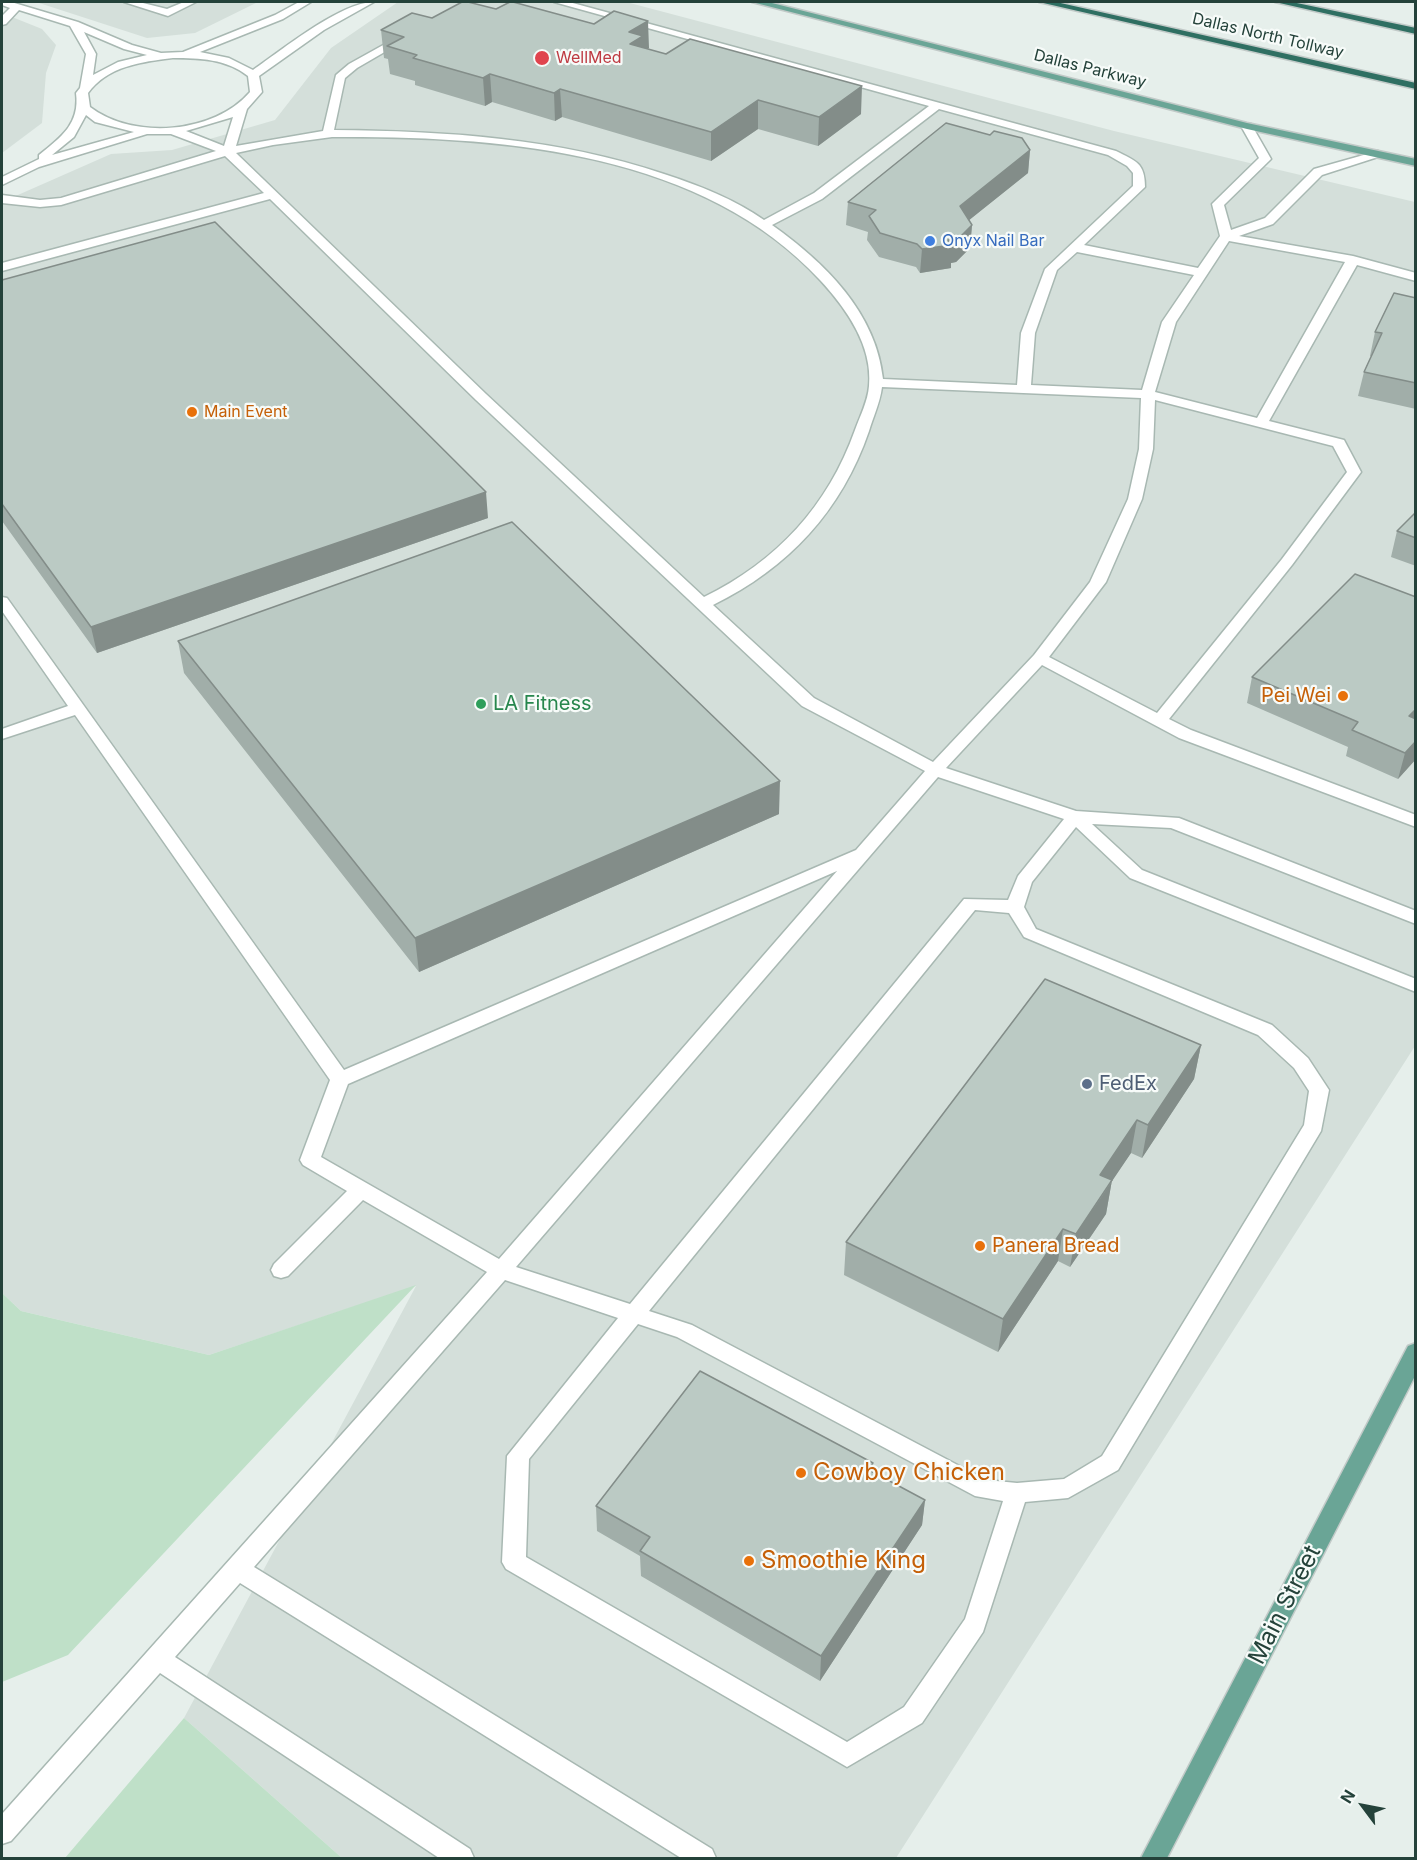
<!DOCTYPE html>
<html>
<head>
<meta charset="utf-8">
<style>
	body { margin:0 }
	#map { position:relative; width:1417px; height:1860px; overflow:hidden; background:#e6efeb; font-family:Inter,sans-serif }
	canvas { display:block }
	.frame { position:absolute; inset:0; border:3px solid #24423a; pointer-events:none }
	.north { position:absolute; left:1333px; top:1776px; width:60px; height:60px; -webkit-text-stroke:4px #f7fbf9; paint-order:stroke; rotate:302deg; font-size:16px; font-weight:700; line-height:24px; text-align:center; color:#24423a }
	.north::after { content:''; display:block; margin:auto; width:21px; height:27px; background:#24423a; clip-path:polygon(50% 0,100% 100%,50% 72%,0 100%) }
</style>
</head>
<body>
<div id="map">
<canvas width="1417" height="1860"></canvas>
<div class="frame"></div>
<div class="north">N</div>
</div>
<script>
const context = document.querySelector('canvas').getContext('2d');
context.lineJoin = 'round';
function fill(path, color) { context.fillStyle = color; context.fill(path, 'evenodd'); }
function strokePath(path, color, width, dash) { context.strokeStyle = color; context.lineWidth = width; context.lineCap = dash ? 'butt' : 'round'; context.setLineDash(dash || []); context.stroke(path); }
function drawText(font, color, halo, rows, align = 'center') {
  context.font = font + ' Inter,sans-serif'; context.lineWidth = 4.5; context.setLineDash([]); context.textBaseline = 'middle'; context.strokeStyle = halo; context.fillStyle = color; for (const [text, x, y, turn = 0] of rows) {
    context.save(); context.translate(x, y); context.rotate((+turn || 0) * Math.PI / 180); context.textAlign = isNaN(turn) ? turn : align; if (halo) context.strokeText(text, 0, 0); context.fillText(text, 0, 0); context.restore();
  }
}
fill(new Path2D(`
	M36,2H258L195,33L147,38Z
	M398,2H626L1114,131L1415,202V1046L896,1858H342L184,1718L416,1286L209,1355L21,1311L2,1293V202L111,154L172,150L275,120L331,48Z
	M2,13L42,29L56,45L46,73L42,123L2,153Z`), '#d4dfda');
fill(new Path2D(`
	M416,1285L68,1655L2,1682V1293L21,1311L209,1355Z
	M184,1718L342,1858H65Z`), '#bfe0c8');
const minor = new Path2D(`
	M2,2H11L78,22L132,45L161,53L183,52L275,15L299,2H311L283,19L200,52L229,58L253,70C282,50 341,2 374,2L324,30L259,76L262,92L247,109L236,146L323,131L336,75L349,64L403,34L407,35V39L357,68L345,78L334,130C446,131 558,138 664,174C698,185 734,199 764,220L814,193L929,106L554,2H569L1116,151C1136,161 1145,163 1145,187L1084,245L1198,268L1220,236L1212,204L1259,158L1241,126L1243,124H1251L1271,159L1224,205L1231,230L1265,218L1314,169L1378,151L1384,155L1322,175L1273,224L1239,236L1353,256L1416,273V281L1357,265L1269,421L1344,440L1361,472L1292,565L1169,719L1191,730L1416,815V827L1179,738L1042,665L946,768L1076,811L1179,818L1416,911V924L1171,828L1092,824L1142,870L1416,979V992L1130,878L1076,827L1032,882L1024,907L1036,929L1272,1025L1308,1058L1329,1090L1321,1131L1118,1470L1068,1498L1025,1502L983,1632L922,1723L847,1767L506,1569L502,1562L507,1456L618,1318L505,1280L254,1567L712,1849L716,1858H681L240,1583L175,1657L470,1849L474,1858H439L160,1673L11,1841L2,1844V1814L487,1272L363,1200L288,1276L281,1278L274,1276L271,1270L274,1264L347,1191L303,1165L300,1160L330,1080L75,715L2,739V729L68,706L2,611V597L7,598L344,1070L856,850L925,771L802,706L476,400L270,199L2,271V263L264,193L225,156L61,205L40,207L2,203V195L40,200L61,198L216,151L171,134H147L39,167L2,185V177L39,159V155C61,137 80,124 76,93L80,88L86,54L70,26L19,10L6,24L2,25V16L10,8L2,5ZM84,32L124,49L147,55L118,62L93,75L96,54ZM173,58C200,58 226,59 248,76L250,92C214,134 133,140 90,107L88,93C108,66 141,62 173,58ZM939,109L1108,155L1127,166L1133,173V186L1045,269L1021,333L1017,385L883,379C876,312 824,262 772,225L822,199ZM86,115L95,122L134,132L52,155L74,137ZM233,117L224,146L186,131ZM332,137C498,136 700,150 820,280C846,308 873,346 869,386C868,401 860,416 855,430C828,506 776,562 704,597L486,394L236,153L273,145ZM1229,241L1345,262L1257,418L1155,392L1176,322ZM1077,252L1194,275L1162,322L1142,390L1031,385L1035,333L1057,270ZM882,387L1141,398L1139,449L1128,499L1090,582L1034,655L933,762L814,698L713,605C788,568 841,512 869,431C873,417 880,403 882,387ZM1155,400L1333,446L1347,472L1282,559L1157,713L1049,657L1106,582L1142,499L1153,449ZM938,777L1064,819L1018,876L1008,900L964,899L630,1304L516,1267ZM837,871L499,1259L321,1157L348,1084ZM975,910L1009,913L1024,937L1258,1035L1294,1068L1309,1091L1304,1125L1102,1456L1064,1479L1017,1483L986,1480L692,1325L649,1311ZM638,1324L677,1337L975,1496L1003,1501L965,1619L904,1707L847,1742L526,1557L529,1459Z
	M124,2H139L167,9L184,2H196L168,16Z`);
const major = new Path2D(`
	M752,2H768L1247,123L1416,159V166L1247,129Z
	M1416,1343V1374L1167,1858H1141L1408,1346Z`);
const highway = new Path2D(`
	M1039,2H1056L1416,83V89Z
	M1275,2H1292L1416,28V34Z`);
strokePath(minor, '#a8b8b2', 3);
strokePath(major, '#c2cac8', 3);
strokePath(highway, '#c2cac8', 3);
fill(minor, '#fff');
fill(major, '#6aa596');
fill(highway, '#2f6f62');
fill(new Path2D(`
	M432,18L649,48L648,49L861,114L818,146L758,129L711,161L562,117L555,121L492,102L485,106L415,85V81L390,74L388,59L384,58L381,30Z
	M1030,150L1028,173L969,220L972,225L970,248L956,262L951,263V268L920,273L916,267L879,257L867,240L868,232L846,225L848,202Z
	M2,280L488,518L97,653L2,521Z
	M1416,298V409L1358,396L1364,372L1371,356H1370L1375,332Z
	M1416,512V566L1391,557L1397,531Z
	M178,641L779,814L419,972L184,673Z
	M1252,677L1416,741V759L1398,779L1346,756L1348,747L1247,703Z
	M1201,1045L1194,1079L1142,1158L1131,1153L1112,1180L1106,1214L1070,1267L1058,1261L998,1352L844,1275L846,1242Z
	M872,1472L925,1500L922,1525L820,1681L641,1576L640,1556L597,1531L596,1506Z`), '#a1aea9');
fill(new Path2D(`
	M648,21L649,48L643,51L631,71L629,32Z
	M490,74L492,102L485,106L483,78Z
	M862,86L861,114L818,146L819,117Z
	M560,89L562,117L555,121L554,93Z
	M758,100V129L711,161V132Z
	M1030,150L1028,173L958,229L960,206Z
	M972,225L970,248L956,262L951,263V268L920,273L922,249L948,240Z
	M486,492L488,518L97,653L91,627Z
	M1416,709V727L1409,716Z
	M1416,741V759L1398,779L1405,753Z
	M780,781L779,814L419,972L415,938Z
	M1201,1045L1194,1079L1142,1158L1148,1125Z
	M1137,1120L1131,1153L1094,1208L1100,1175Z
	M1112,1180L1106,1214L1070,1267L1076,1234Z
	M1063,1229L1058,1261L998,1352L1003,1319Z
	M925,1500L922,1525L820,1681L821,1656Z`), '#838d89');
const building = new Path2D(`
	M462,2H468L496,9L510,2H513L594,24L614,11L648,21L629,32L643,36L630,44L666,54L690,39L862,86L819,117L758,100L711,132L560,89L554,93L490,74L483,78L413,58L417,55L387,46L404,37L381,30L412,13L432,18Z
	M946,123L990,135L994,131L1022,138L1030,150L960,206L972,225L958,239L948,240L952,245L922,249L917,244L880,233L869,216L876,210L848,202Z
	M215,222L486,492L91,627L2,504V280Z
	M1394,293L1416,298V383L1364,372L1382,333L1375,332Z
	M1416,512V538L1397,531Z
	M512,522L780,781L415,938L178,641Z
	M1355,574L1416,597V709L1409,716L1416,719V741L1405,753L1352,730L1358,722L1252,677Z
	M1045,979L1201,1045L1148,1125L1137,1120L1100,1175L1112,1180L1076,1234L1063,1229L1003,1319L846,1242Z
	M700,1371L873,1463L869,1470L925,1500L821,1656L640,1551L650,1537L596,1506Z`);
fill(building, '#bbcac4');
strokePath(building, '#838d89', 1.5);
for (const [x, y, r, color] of [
	[542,58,8,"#e0444e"],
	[930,241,6,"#3f7fe0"],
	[192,412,6,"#e8710a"],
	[1343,696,6,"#e8710a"],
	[481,704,6,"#2e9e5b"],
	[1087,1084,6,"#5c6f8a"],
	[980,1246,6,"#e8710a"],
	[801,1473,6,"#e8710a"],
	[749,1561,6,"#e8710a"]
]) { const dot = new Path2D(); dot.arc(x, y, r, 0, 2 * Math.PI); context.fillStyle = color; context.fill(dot); strokePath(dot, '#f7fbf9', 2); }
drawText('16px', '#24423a', '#f7fbf9', [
	["Dallas North Tollway",1268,36,13],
	["Dallas Parkway",1090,69,14]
]);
drawText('16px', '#be3a42', '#f7fbf9', [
	["WellMed",556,58]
], 'left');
drawText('16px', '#366cbe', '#f7fbf9', [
	["Onyx Nail Bar",942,241]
], 'left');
drawText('16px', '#c56008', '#f7fbf9', [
	["Main Event",204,412]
], 'left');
drawText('20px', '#c56008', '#f7fbf9', [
	["Pei Wei",1331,696],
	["Panera Bread",992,1246,"left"]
], 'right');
drawText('20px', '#27864d', '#f7fbf9', [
	["LA Fitness",493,704]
], 'left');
drawText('20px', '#4e5e75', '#f7fbf9', [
	["FedEx",1099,1084]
], 'left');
drawText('24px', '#c56008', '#f7fbf9', [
	["Cowboy Chicken",813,1473],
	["Smoothie King",761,1561]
], 'left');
drawText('24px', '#24423a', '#f7fbf9', [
	["Main Street",1285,1605,-63]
]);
</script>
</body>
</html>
